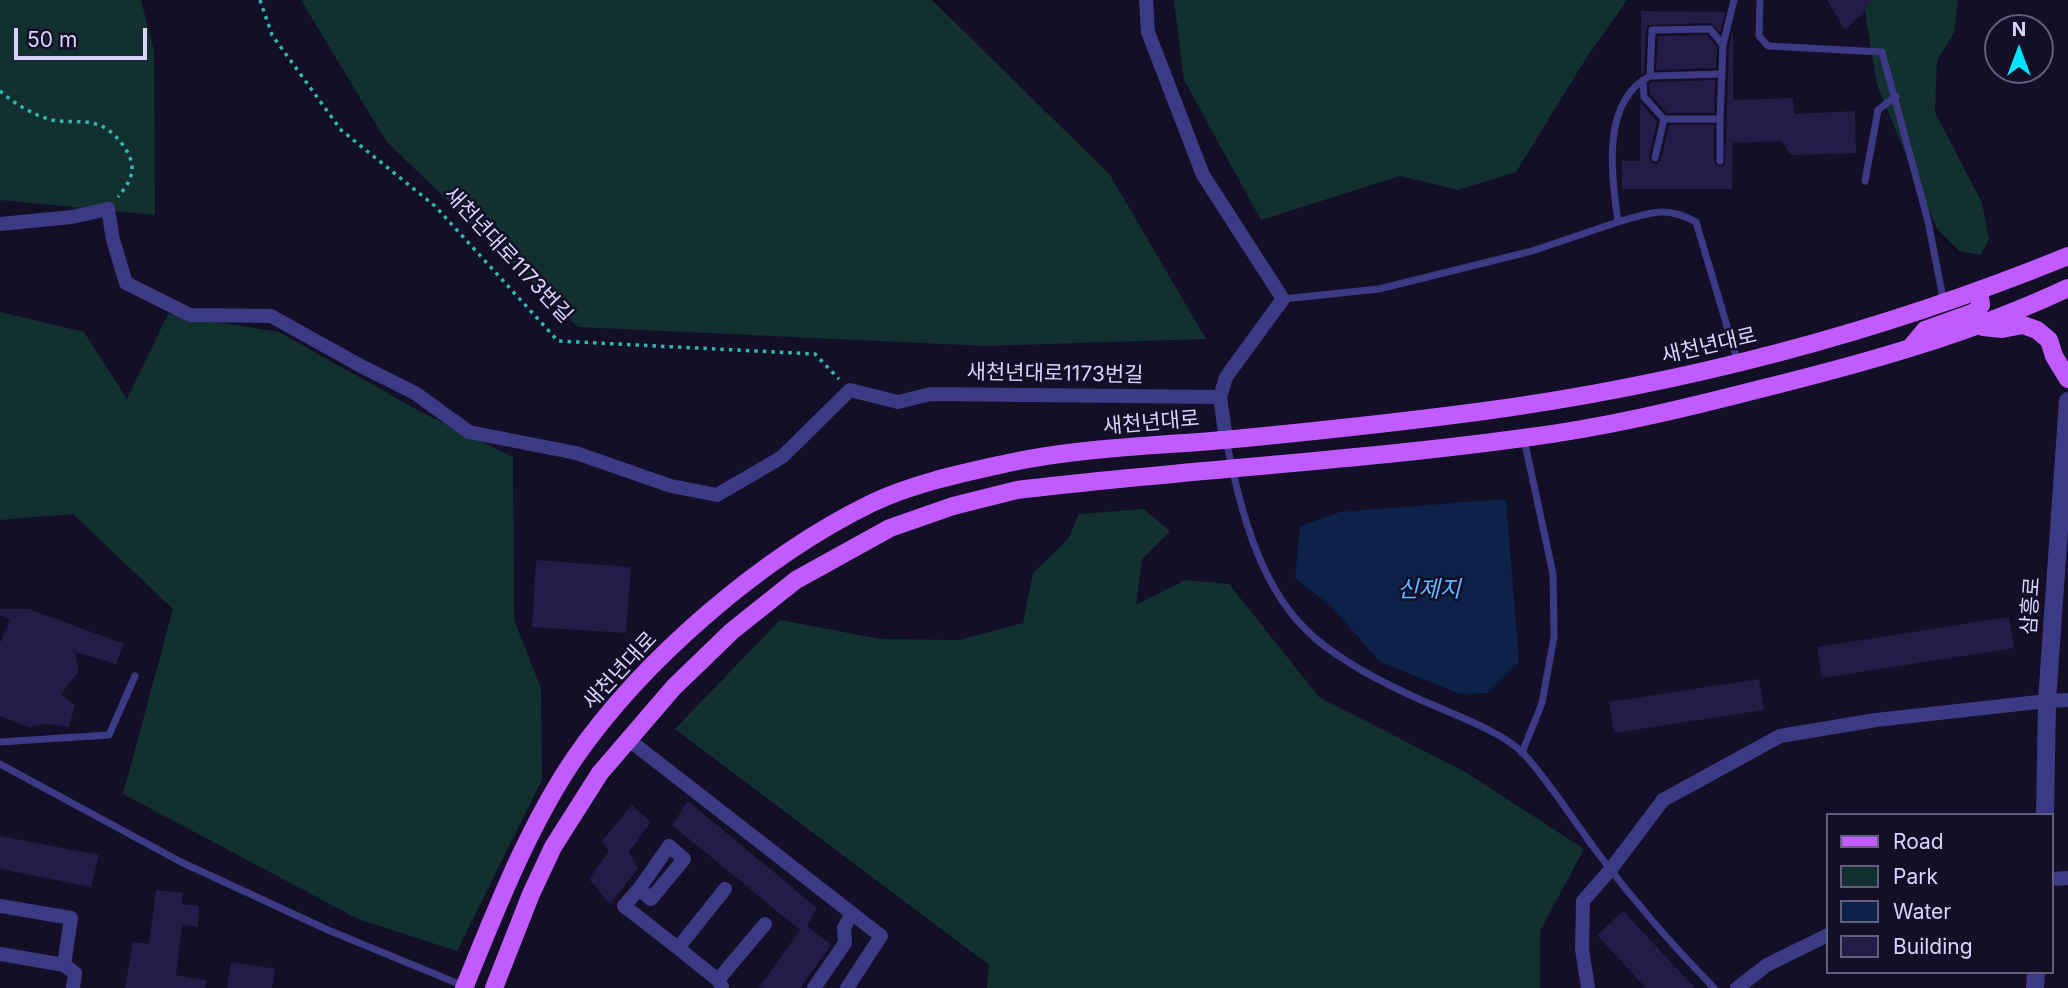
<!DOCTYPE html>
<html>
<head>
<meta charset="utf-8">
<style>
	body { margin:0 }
	#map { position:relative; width:2068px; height:988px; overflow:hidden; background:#130f26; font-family:Inter,sans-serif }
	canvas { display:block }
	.legend { position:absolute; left:1826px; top:813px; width:228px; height:161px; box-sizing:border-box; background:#130f26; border:2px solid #625e7d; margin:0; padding:9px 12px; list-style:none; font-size:21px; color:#d9d4ff }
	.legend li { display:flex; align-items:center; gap:14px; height:35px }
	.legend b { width:35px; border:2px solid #625e7d }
	.north { position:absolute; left:1984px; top:14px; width:70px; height:70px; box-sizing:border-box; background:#130f26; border:2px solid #625e7d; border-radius:50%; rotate:0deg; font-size:19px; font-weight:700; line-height:28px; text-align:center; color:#d9d4ff }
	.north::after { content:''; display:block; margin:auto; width:24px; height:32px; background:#00e5ff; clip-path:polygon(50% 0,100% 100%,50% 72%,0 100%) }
	.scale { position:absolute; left:14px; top:28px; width:133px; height:32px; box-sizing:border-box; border:4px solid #d9d4ff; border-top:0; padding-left:9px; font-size:21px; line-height:24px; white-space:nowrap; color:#d9d4ff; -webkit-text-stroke:5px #130f26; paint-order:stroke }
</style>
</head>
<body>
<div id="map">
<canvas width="2068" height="988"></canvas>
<ul class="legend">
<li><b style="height:9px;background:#c25bff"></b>Road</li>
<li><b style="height:19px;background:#12302f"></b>Park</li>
<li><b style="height:19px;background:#0c2248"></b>Water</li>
<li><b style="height:19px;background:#241b47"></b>Building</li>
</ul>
<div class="north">N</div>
<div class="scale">50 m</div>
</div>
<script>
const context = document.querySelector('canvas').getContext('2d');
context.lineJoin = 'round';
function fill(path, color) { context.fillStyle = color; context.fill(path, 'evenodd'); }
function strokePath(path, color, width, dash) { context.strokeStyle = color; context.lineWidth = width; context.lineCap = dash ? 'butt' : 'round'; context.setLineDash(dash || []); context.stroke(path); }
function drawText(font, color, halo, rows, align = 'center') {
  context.font = font + ' Inter,"Noto Sans KR",sans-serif'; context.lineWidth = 5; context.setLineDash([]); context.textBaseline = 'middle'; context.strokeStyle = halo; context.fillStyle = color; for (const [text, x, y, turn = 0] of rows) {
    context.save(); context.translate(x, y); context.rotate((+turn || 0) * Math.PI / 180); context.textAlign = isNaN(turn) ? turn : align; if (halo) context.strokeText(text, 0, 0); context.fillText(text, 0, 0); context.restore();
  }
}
fill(new Path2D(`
	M0,0H141L154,51L155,215L0,200Z
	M301,0H932L1110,175L1206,339L986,346L578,327L386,141Z
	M1174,0H1627L1585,60L1516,172L1458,190L1400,176L1261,220L1184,80Z
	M1863,0H1958L1954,33L1937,61L1935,112L1982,203L1989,239L1981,255L1959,251L1937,229L1877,85Z
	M0,312L84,332L127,399L168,314L279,332L421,412L513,457L514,620L541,688L542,780L457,951L358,919L123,794L173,609L73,514L0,520Z
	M1144,509L1170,531L1142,559L1136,605L1185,580L1229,584L1319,697L1467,773L1584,849L1540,931V988H987L989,965L675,729L780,620L880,639L959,640L1023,623L1033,573L1068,539L1079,514Z`), '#12302f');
fill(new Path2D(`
	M1506,499L1519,662L1488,693L1460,694L1380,662L1332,607L1295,578L1300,526L1340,512Z`), '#0c2248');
fill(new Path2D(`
	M1827,0H1871L1863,13L1845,30Z
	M1641,11L1725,12L1720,32L1710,23L1648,25L1646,30L1644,73L1641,74Z
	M1733,29V100L1793,98L1794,114L1855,111L1856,153L1790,155L1782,141L1733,143L1732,189H1622V161H1640V102L1657,121L1649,157L1651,163L1656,164L1661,160L1669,125H1714V163L1719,167L1725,165L1729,46Z
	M1707,35L1717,47L1716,68L1656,70L1658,36Z
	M1715,80L1714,113H1667L1650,94L1649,84L1652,82Z
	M536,560L631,567L626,633L532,627Z
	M0,609H29L124,644L116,664L75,652L79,671L61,694L75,705L69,727L46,724L29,727L0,716V643L10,620L0,615Z
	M2009,617L2014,648L1822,678L1817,647Z
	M1759,679L1764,710L1614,733L1609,702Z
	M688,801L817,908L807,926L831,945L800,988H759L800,930L672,825Z
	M632,805L651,822L629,852L638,868L610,904L589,879L609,851L602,841Z
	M0,836L99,855L91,887L0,869Z
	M156,890L183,893L182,904L199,906L198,927L182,925L176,975L206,980L205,988H125L133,942L149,944Z
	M1623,911L1695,988H1646L1597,935Z
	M231,962L275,969L272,988H227Z`), '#241b47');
strokePath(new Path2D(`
	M260,0L272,35L341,130L435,206L558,341L815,354L839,379
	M0,91C15,104 33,115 52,120C67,123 82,120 96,124C112,128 132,151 132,168C132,180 125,188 118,197`), '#2fb8b0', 3.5, [3.5, 5]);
strokePath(new Path2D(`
	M1760,0L1759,36L1768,46L1882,52L1928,221L1944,303
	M1723,45L1734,0
	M1650,76L1722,74
	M1643,80L1644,97L1664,119H1720L1723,45L1710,29L1652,30L1650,76C1600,102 1612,176 1618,222C1650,213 1665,205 1696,222L1738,363
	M1655,158L1664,119
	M1720,161V119
	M1865,181L1878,110L1896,96
	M1283,299L1379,289L1532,251L1618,222
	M1226,440C1241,510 1259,591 1316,639C1347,665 1385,684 1421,700C1450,713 1502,731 1524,754C1551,784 1573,820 1597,852C1633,900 1672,945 1714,988
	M0,742L109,735L135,676
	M1522,753L1542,703L1554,637L1553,574L1524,439
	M0,764L181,862L328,930L464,986`), '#3d3a85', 7);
strokePath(new Path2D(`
	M1146,0L1148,32L1203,175L1283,299L1226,377L1220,397
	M0,224L72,217L108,209L113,240L126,283L190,315L271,316L361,366L415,393L469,432L576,453L671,486L717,495L782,457L850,390L898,402L931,394L1220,397L1226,439
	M629,740L881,936L847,988
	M2052,879L2068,878
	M639,889L669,846L684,859L651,899L639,889L624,906L678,948
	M0,906L71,918L64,965
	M0,954L64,965L75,973L73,988
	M718,980L678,948L725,889
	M722,987L718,980L765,924
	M814,988L845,943L844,928L852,913
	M1588,988L1582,949L1583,901L1611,869L1663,800L1780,736L1876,720L2047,701L2068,700
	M1737,988L1767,965L1828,935`), '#3d3a85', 14);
strokePath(new Path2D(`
	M2045,815L2047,701L2068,401
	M2035,988L2036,972`), '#3d3a85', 18);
strokePath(new Path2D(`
	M1983,327L2002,329L2023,325L2037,330L2049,340L2054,356L2068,379
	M1910,348L1925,330L1975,312L1981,305L1979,291
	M464,988C496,910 527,829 574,759C643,659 763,556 872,503C914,483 963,473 1008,463C1078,448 1152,446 1224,440C1308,432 1393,423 1477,412C1679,385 1879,333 2068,256
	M494,988L531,894L553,847L600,773L674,687L732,631L796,580L890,528L953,506L1017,490C1185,470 1355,461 1523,438C1603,428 1682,409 1760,389C1865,363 1970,334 2068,288`), '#c25bff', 18);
drawText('21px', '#d9d4ff', '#130f26', [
	["새천년대로1173번길",508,255,47],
	["새천년대로",1709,346,-13],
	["새천년대로1173번길",1055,374,1],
	["새천년대로",1151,423,-5],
	["삼흥로",2031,606,-86],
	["새천년대로",620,671,-47]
]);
drawText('italic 23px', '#62b6ff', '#130f26', [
	["신제지",1429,590]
]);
</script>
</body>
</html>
